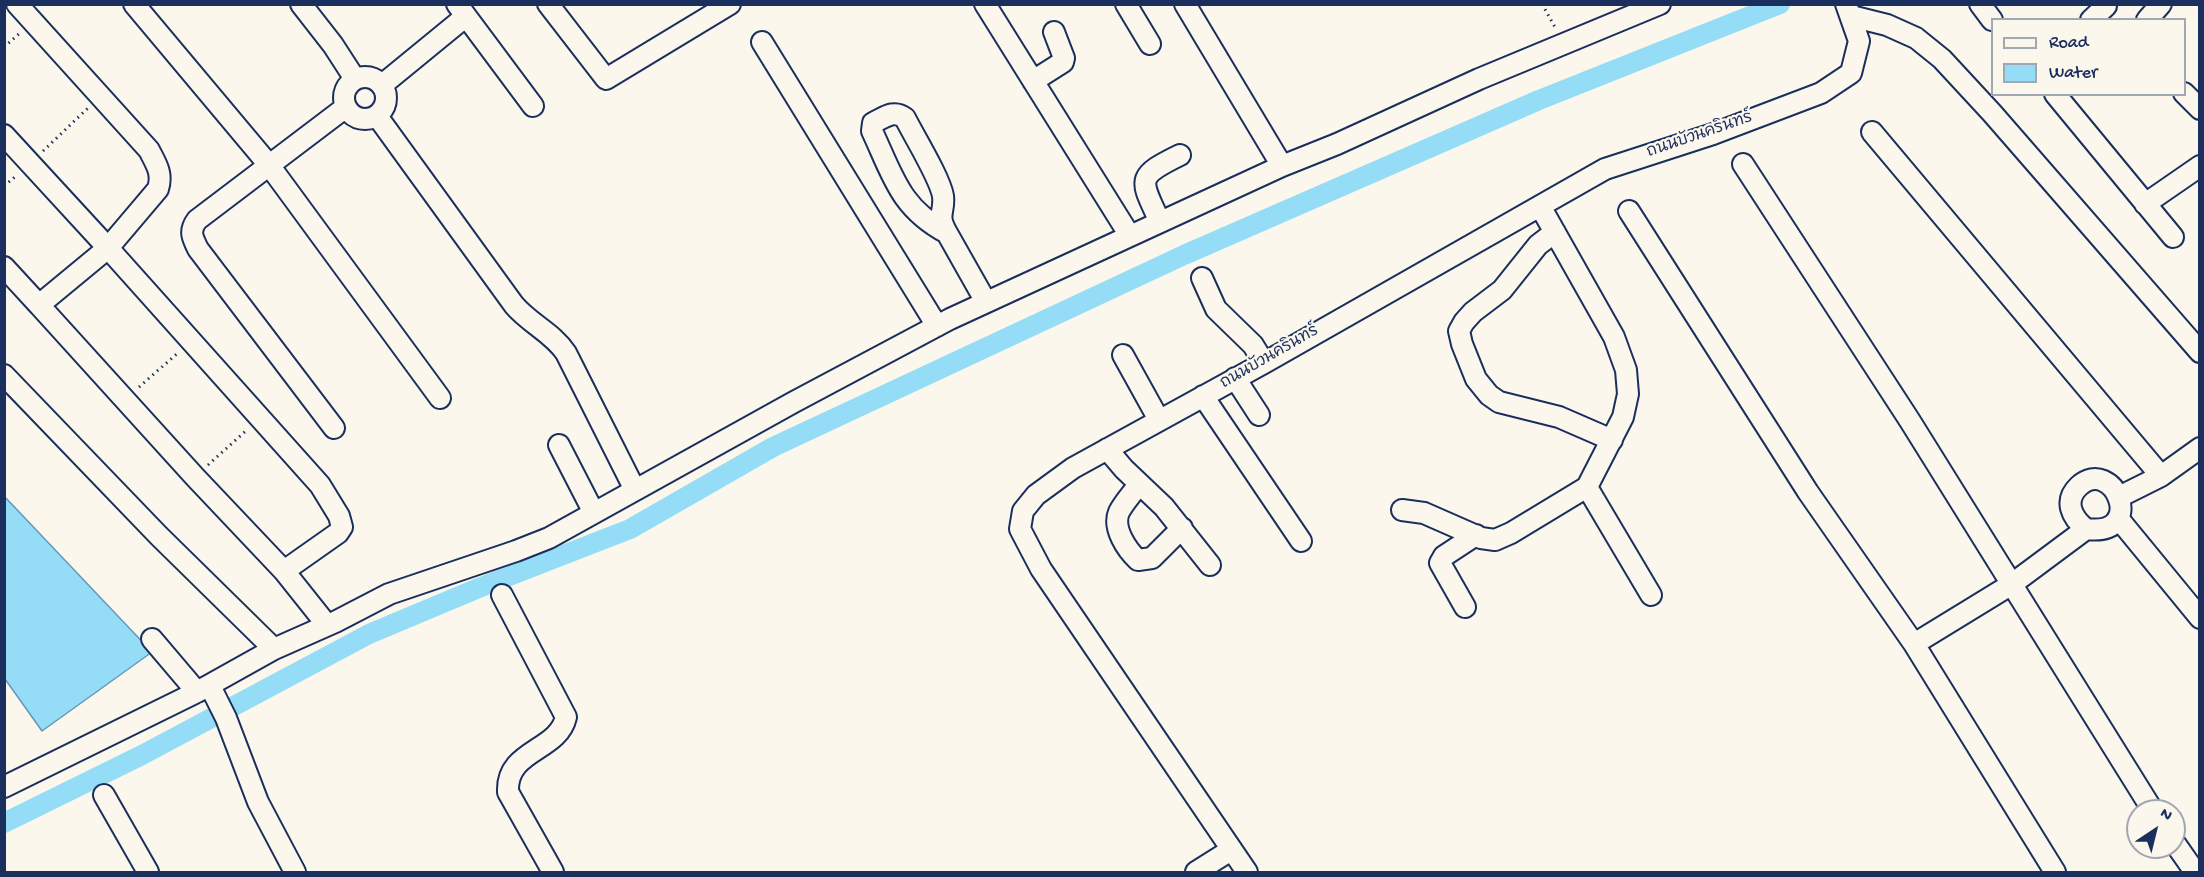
<!DOCTYPE html>
<html>
<head>
<meta charset="utf-8">
<style>
	body { margin:0 }
	#map { position:relative; width:2204px; height:877px; overflow:hidden; background:#fbf7ec; font-family:"Gochi Hand",sans-serif }
	canvas { display:block }
	.frame { position:absolute; inset:0; border:6px solid #1b2f5e; pointer-events:none }
	.legend { position:absolute; left:1991px; top:18px; width:195px; height:78px; box-sizing:border-box; background:#fbf7ec; border:2px solid #a1a7b3; margin:0; padding:8px 10px; list-style:none; font-size:18px; color:#1b2f5e }
	.legend li { display:flex; align-items:center; gap:12px; height:30px }
	.legend b { width:30px; border:2px solid #a1a7b3 }
	.north { position:absolute; left:2126px; top:799px; width:60px; height:60px; box-sizing:border-box; background:#fbf7ec; border:2px solid #a1a7b3; border-radius:50%; rotate:35deg; font-size:16px; font-weight:700; line-height:24px; text-align:center; color:#1b2f5e }
	.north::after { content:''; display:block; margin:auto; width:21px; height:27px; background:#1b2f5e; clip-path:polygon(50% 0,100% 100%,50% 72%,0 100%) }
</style>
</head>
<body>
<div id="map">
<canvas width="2204" height="877"></canvas>
<div class="frame"></div>
<ul class="legend">
<li><b style="height:8px;background:#fbf7ec"></b>Road</li>
<li><b style="height:16px;background:#95ddf7"></b>Water</li>
</ul>
<div class="north">N</div>
</div>
<script>
const context = document.querySelector('canvas').getContext('2d');
context.lineJoin = 'round';
function fill(path, color) { context.fillStyle = color; context.fill(path, 'evenodd'); }
function strokePath(path, color, width, dash) { context.strokeStyle = color; context.lineWidth = width; context.lineCap = dash ? 'butt' : 'round'; context.setLineDash(dash || []); context.stroke(path); }
function drawText(font, color, halo, rows, align = 'center') {
  context.font = font + ' "Gochi Hand","Playpen Sans Thai",sans-serif'; context.lineWidth = 4.5; context.setLineDash([]); context.textBaseline = 'middle'; context.strokeStyle = halo; context.fillStyle = color; for (const [text, x, y, turn = 0] of rows) {
    context.save(); context.translate(x, y); context.rotate((+turn || 0) * Math.PI / 180); context.textAlign = isNaN(turn) ? turn : align; if (halo) context.strokeText(text, 0, 0); context.fillText(text, 0, 0); context.restore();
  }
}
const water = new Path2D(`
	M4,496L152,652L42,731L5,679Z`);
fill(water, '#95ddf7');
strokePath(water, '#6497ba', 1.5);
strokePath(new Path2D(`
	M4,823L142,755L369,634L481,587L630,529L773,447L1184,255L1539,100L1780,4`), '#95ddf7', 20);
const minor = new Path2D(`
	M17,4L149,150C156,164 163,173 158,189L108,248L320,485L339,516L342,527L338,533L284,571L327,625
	M134,4L269,165L440,398
	M301,4L333,45L355,79
	M457,4L533,106
	M548,4L606,79L730,4
	M985,4L1130,236
	M1126,4L1150,44
	M1185,4L1282,166
	M1980,4L1992,20
	M1851,16L1887,25L1916,38L1942,59L1992,113L2200,352
	M2091,20L2106,6
	M2147,20L2161,4
	M762,42L937,326
	M344 98a21 21 0 1 1 42 0a21 21 0 1 1-42 0Z
	M1033,81L1063,62L1064,58L1054,32
	M382,85L465,17
	M2184,93L2200,109
	M2055,94L2173,237
	M377,116L514,305C530,324 553,333 566,353L635,490
	M1872,132L2161,476
	M4,135L108,248L39,305L4,267
	M1743,164L1910,421L2153,811
	M2145,204L2200,166
	M1629,211L1808,492L1914,644L2055,872
	M1160,222C1140,179 1135,177 1180,155
	M1555,232L1538,245L1502,290L1473,312L1464,322L1459,331L1462,344L1476,379L1489,395L1499,402L1559,417L1612,440
	M947,233C900,208 893,176 872,131L873,123C884,118 893,109 905,118C914,136 940,178 943,196C945,213 936,214 947,233L986,302
	M1202,278L1216,309L1253,345L1264,363
	M39,305L195,477L284,571
	M1123,355L1159,420
	M4,375L159,536L274,649
	M1235,378L1259,415
	M1203,396L1301,541
	M334,428L198,249C192,237 189,231 197,220L346,107
	M559,445L594,513
	M1107,449L1124,469L1164,507L1210,565
	M1139,484C1133,493 1124,502 1119,512C1112,528 1127,550 1138,560L1152,558L1182,528
	M1587,487L1651,595
	M2119,497L2161,476L2200,448
	M1402,510L1424,513L1481,538L1495,540L1511,533L1587,487L1623,417L1628,394L1626,370L1614,337L1540,206
	M2118,518L2200,618
	M502,595L566,717C558,752 506,749 508,792L553,872
	M1465,607L1440,563L1444,556L1476,535
	M152,639L197,692
	M1914,644L2012,584L2086,529C2149,537 2113,455 2079,486C2063,501 2072,518 2086,529
	M210,686L226,718L258,802L295,872
	M4,787L197,692L274,649L335,622L389,594L516,551L549,538L794,402L950,319L1282,166L1337,144L1479,79L1660,4
	M104,795L148,872
	M2174,842L2195,872
	M1196,872L1231,850
	M1247,872L1041,569L1020,529L1023,511L1036,495L1073,468L1264,363L1605,169L1713,134L1821,93L1851,73L1859,41L1846,4`);
strokePath(minor, '#1b2f5e', 24);
strokePath(new Path2D(`
	M1542,4L1556,29
	M4,47L20,33
	M43,151L88,108
	M4,186L16,176
	M139,387L179,352
	M208,465L248,429`), '#1b2f5e', 3, [1.5, 4.5]);
strokePath(minor, '#fbf7ec', 20);
drawText('16px', '#1b2f5e', '#fbf7ec', [
	["ถนนบัวนครินทร์",1700,136,-19],
	["ถนนบัวนครินทร์",1270,358,-30]
]);
</script>
</body>
</html>
